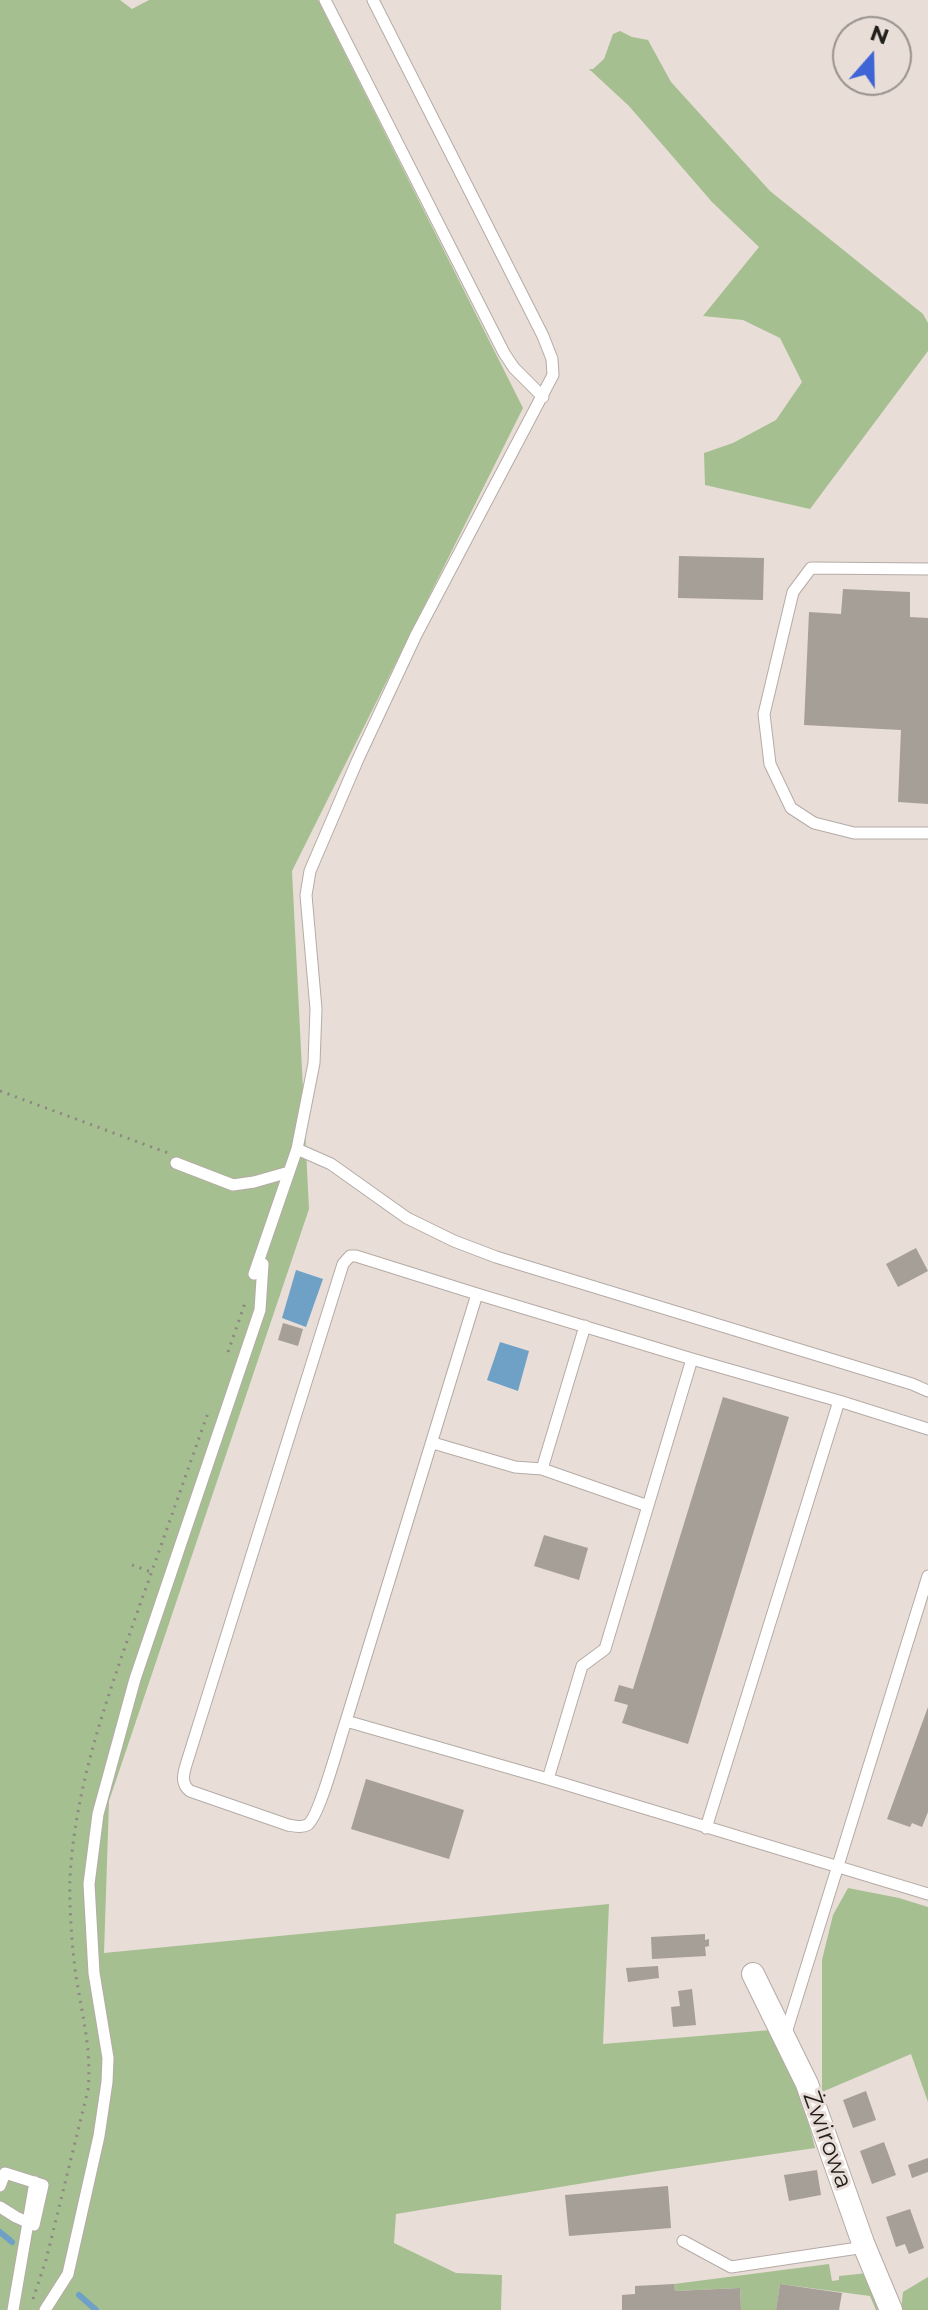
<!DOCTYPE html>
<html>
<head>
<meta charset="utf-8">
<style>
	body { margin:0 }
	#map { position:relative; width:928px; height:2310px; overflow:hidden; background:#e8ddd7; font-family:Montserrat,sans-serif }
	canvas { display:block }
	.north { position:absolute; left:832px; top:16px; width:80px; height:80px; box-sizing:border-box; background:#e8ddd7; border:2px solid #98918c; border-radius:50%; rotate:20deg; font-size:22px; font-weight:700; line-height:32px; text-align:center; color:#211e1b }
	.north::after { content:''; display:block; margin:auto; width:28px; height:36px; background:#3e64d6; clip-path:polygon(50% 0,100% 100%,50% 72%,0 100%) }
</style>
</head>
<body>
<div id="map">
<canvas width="928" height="2310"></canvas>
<div class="north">N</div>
</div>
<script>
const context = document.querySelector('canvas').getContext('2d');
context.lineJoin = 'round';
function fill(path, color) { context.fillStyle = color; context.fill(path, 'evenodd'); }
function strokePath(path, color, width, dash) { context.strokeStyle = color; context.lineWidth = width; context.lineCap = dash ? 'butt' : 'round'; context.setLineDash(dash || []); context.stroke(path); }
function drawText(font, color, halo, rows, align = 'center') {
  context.font = font + ' Montserrat,sans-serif'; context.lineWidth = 6; context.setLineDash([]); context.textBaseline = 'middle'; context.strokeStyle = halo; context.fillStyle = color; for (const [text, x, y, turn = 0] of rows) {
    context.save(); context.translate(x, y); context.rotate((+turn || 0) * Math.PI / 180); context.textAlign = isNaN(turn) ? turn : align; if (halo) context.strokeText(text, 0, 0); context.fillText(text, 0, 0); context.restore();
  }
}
fill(new Path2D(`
	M0,0H120L132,9L149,0H318L523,408L292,871L309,1209L109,1801L104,1953L609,1904L603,2044L771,2030L801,2092L815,2148L651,2172L396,2214L394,2243L456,2273L502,2275L501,2310H0Z
	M620,31L632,37L648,40L671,82L770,191L923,314L928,323V351L810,509L705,485L704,453L733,443L776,420L802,382L780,338L743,320L703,316L759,247L712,202L629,106L589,69H593L604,59L613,34Z
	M848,1888L899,1898L928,1907V2102L911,2054L822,2092V1960L833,1915Z
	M829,2264L832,2281L839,2280V2276L868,2273L884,2310H876L870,2296L780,2284L776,2310H741L740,2288L675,2291L674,2284Z
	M928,2277V2310H901L903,2292Z`), '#a5bf91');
fill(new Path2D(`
	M296,1270L323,1279L306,1327L282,1318Z
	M500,1342L529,1351L518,1391L487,1380Z`), '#6fa0c5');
strokePath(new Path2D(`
	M0,2232L12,2242
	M79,2295L96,2310`), '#6fa0c5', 6);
fill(new Path2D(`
	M679,556L764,558L763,600L678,598Z
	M843,589L910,592V617L928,618V804L898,802L901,730L804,725L809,612L841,614Z
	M916,1248L928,1271L898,1287L886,1264Z
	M283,1323L303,1329L298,1346L278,1340Z
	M723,1397L789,1417L688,1744L622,1723L628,1705L614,1701L619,1685L633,1689Z
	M544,1535L588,1548L579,1580L534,1566Z
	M928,1707V1812L922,1827L912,1823L910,1827L887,1819Z
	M366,1779L464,1810L449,1859L351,1829Z
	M705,1934V1940L709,1939V1946L705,1947L706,1956L652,1959L651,1937Z
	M658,1966L659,1978L628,1982L626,1968Z
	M692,1989L696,2025L673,2027L671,2007L680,2006L678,1991Z
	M866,2091L876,2120L853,2128L843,2100Z
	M884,2142L896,2175L872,2184L860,2151Z
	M928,2158V2172L912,2178L908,2165Z
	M817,2170L821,2195L789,2201L784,2175Z
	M668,2186L671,2228L569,2236L565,2195Z
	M910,2209L924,2248L909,2254L905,2244L896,2247L886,2217Z
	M674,2284L675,2291L740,2288L741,2310H622V2295L635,2294V2286Z
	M780,2284L842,2293L839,2310H776Z`), '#a59f97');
const lane = new Path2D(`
	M325,0L504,353L514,368L543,397
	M373,0L543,336L552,359L553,375L416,635L358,759L310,871L306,895L316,1009L314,1063L297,1149L331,1164L407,1218L454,1241L496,1257L912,1384L928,1391
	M928,569L811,568L793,592L764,714L770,764L791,808L814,823L854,833H928
	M176,1163L233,1185L254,1182L289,1172
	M254,1274L297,1149
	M585,1326L542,1469L648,1506
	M692,1359L477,1294L346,1721L548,1779L928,1894
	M839,1401L928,1429
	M433,1443L515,1467L542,1469
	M346,1721C340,1738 319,1819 307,1825C301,1828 294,1826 288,1825L190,1791C181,1784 183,1775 186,1765L343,1264L350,1256H356L477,1294
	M548,1779L582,1666L605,1649L692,1359L839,1401L706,1828
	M785,2036L928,1576
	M0,2186L5,2173L43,2185L34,2225L16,2217L0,2207
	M683,2241L731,2267L865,2247
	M13,2310L35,2182
	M45,2310L68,2274L99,2136L107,2082L108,2058L94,1973L89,1884L98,1814L135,1679L260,1310L263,1264L258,1262`);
const street = new Path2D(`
	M753,1974L807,2084L863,2243L891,2310`);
strokePath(lane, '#b5aba6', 13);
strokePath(street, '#b5aba6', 24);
strokePath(new Path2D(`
	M0,1091L168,1153
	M228,1352L245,1303
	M132,1565L151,1572
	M33,2299L46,2260L88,2090C92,2050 82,2015 76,1976C72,1949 69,1905 70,1878C75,1782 111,1687 143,1596C165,1535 186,1474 208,1413`), '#8e8682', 3, [2, 6]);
strokePath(lane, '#fff', 11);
strokePath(street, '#fff', 22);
drawText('24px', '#211e1b', '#e8ddd7', [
	["Żwirowa",827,2140,70]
]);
</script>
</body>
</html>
